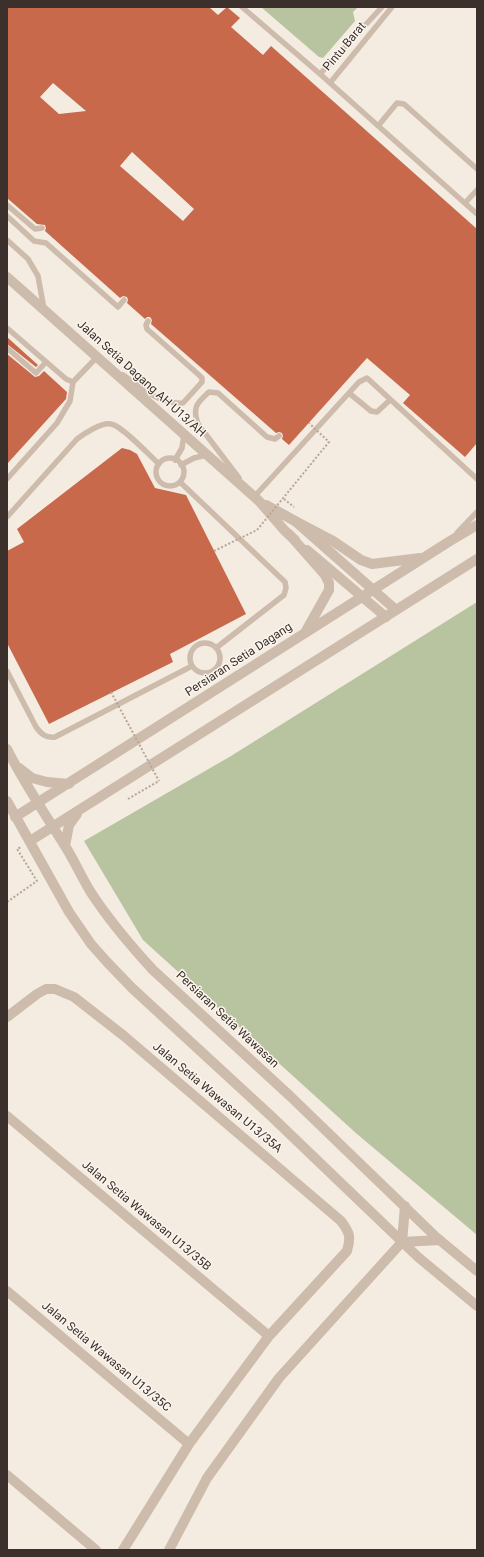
<!DOCTYPE html>
<html>
<head>
<meta charset="utf-8">
<style>
	body { margin:0 }
	#map { position:relative; width:484px; height:1557px; overflow:hidden; background:#f4ebe1; font-family:Roboto,sans-serif }
	canvas { display:block }
	.frame { position:absolute; inset:0; border:8px solid #3b302b; pointer-events:none }
</style>
</head>
<body>
<div id="map">
<canvas width="484" height="1557"></canvas>
<div class="frame"></div>
</div>
<script>
const context = document.querySelector('canvas').getContext('2d');
context.lineJoin = 'round';
function fill(path, color) { context.fillStyle = color; context.fill(path, 'evenodd'); }
function strokePath(path, color, width, dash) { context.strokeStyle = color; context.lineWidth = width; context.lineCap = dash ? 'butt' : 'round'; context.setLineDash(dash || []); context.stroke(path); }
function drawText(font, color, halo, rows, align = 'center') {
  context.font = font + ' Roboto,sans-serif'; context.lineWidth = 3; context.setLineDash([]); context.textBaseline = 'middle'; context.strokeStyle = halo; context.fillStyle = color; for (const [text, x, y, turn = 0] of rows) {
    context.save(); context.translate(x, y); context.rotate((+turn || 0) * Math.PI / 180); context.textAlign = isNaN(turn) ? turn : align; if (halo) context.strokeText(text, 0, 0); context.fillText(text, 0, 0); context.restore();
  }
}
fill(new Path2D(`
	M261,7H358L353,12L355,21L323,58L319,57Z
	M477,602V1235L357,1134L143,940L84,841L231,756Z`), '#b8c4a0');
fill(new Path2D(`
	M7,7H209L218,15L227,7L240,18L231,27L263,55L271,46L477,229V443L465,457L403,403L410,395L367,358L289,445L282,439L283,436L282,433L279,432L276,433L151,324L152,320L150,317H147L145,319L127,303L128,300L127,297L123,296L120,298L45,231L46,228L45,225L37,224L7,198ZM53,83L86,111L59,114L40,97ZM132,152L194,209L183,221L120,166Z
	M7,337L38,365L36,367L7,344Z
	M7,354L35,377L39,376L44,371L67,392L66,399L7,464Z
	M122,448L130,450L137,454L155,488L186,495L246,614L170,654L173,662L49,724L7,643V551L24,542L17,529Z`), '#c8694b');
strokePath(new Path2D(`
	M284,499L294,507
	M128,799L159,781
	M7,902L37,881L17,849L21,847`), '#b9a596', 2, [2, 2]);
strokePath(new Path2D(`
	M242,7L320,74L477,214
	M320,74L382,7
	M330,83L392,7
	M378,126L397,103L404,104L477,169
	M465,203L477,190
	M7,205L35,229L42,228
	M7,216L34,241L46,243L118,307L124,300
	M7,240L28,259L38,276L44,309
	M7,328L66,379L73,382
	M7,348L36,373L46,362
	M123,375C141,387 160,405 183,403L202,382V378L199,375L147,329L146,325L148,321
	M349,393L371,411L377,412L390,400
	M156 472a14 14 0 1 1 28 0a14 14 0 1 1-28 0Z
	M175,460L182,448L184,434
	M181,465L194,458L207,455
	M239,478L198,424C192,407 197,403 209,392L218,393L267,437L275,439L279,436
	M7,479L57,423L70,401L73,382L97,357L98,358
	M180,482L285,582L286,588L284,595L216,648
	M253,496L254,497L359,382L367,378L477,479
	M7,517L77,439C85,433 102,422 111,424C121,425 150,456 159,464
	M457,533L477,512
	M190 658a15 15 0 1 1 30 0a15 15 0 1 1-30 0Z
	M7,671L36,727C42,735 46,738 55,737L192,666`), '#cdbbac', 5.5);
strokePath(new Path2D(`
	M7,277L259,501L285,531L295,540
	M266,505L295,521L396,610
	M307,550L386,617
	M7,1017L37,994L46,989H55L74,997L124,1036L341,1221C350,1233 351,1237 347,1251L269,1336L189,1444L123,1550
	M7,1116L269,1336
	M7,1291L189,1444
	M7,1475L96,1550
	M169,1550L207,1478L279,1378L402,1242`), '#cdbbac', 10);
strokePath(new Path2D(`
	M295,521L333,541L361,560L372,564L420,558
	M289,534L325,575L329,583V590L306,631
	M7,749C24,783 45,814 65,846C74,860 81,876 90,891C108,919 130,945 153,970L290,1096L436,1237L477,1271
	M19,768L32,778L47,782L69,784
	M7,801L69,912L91,944L107,962L132,988L271,1116L418,1257L477,1306
	M15,817L450,541L477,525
	M30,841L477,559
	M65,846L69,825L77,814
	M402,1242L440,1240
	M402,1242L405,1206`), '#cdbbac', 10);
strokePath(new Path2D(`
	M214,551L257,530L329,442L309,423
	M111,692L159,781`), '#b9a596', 2, [2, 2]);
drawText('12px', '#3b302b', '#fbf5ee', [
	["Pintu Barat",345,47,-50],
	["Jalan Setia Dagang AH U13/AH",141,379,42],
	["Persiaran Setia Dagang",239,660,-33],
	["Persiaran Setia Wawasan",227,1020,43],
	["Jalan Setia Wawasan U13/35A",217,1098,40],
	["Jalan Setia Wawasan U13/35B",146,1216,40],
	["Jalan Setia Wawasan U13/35C",106,1357,40]
]);
</script>
</body>
</html>
